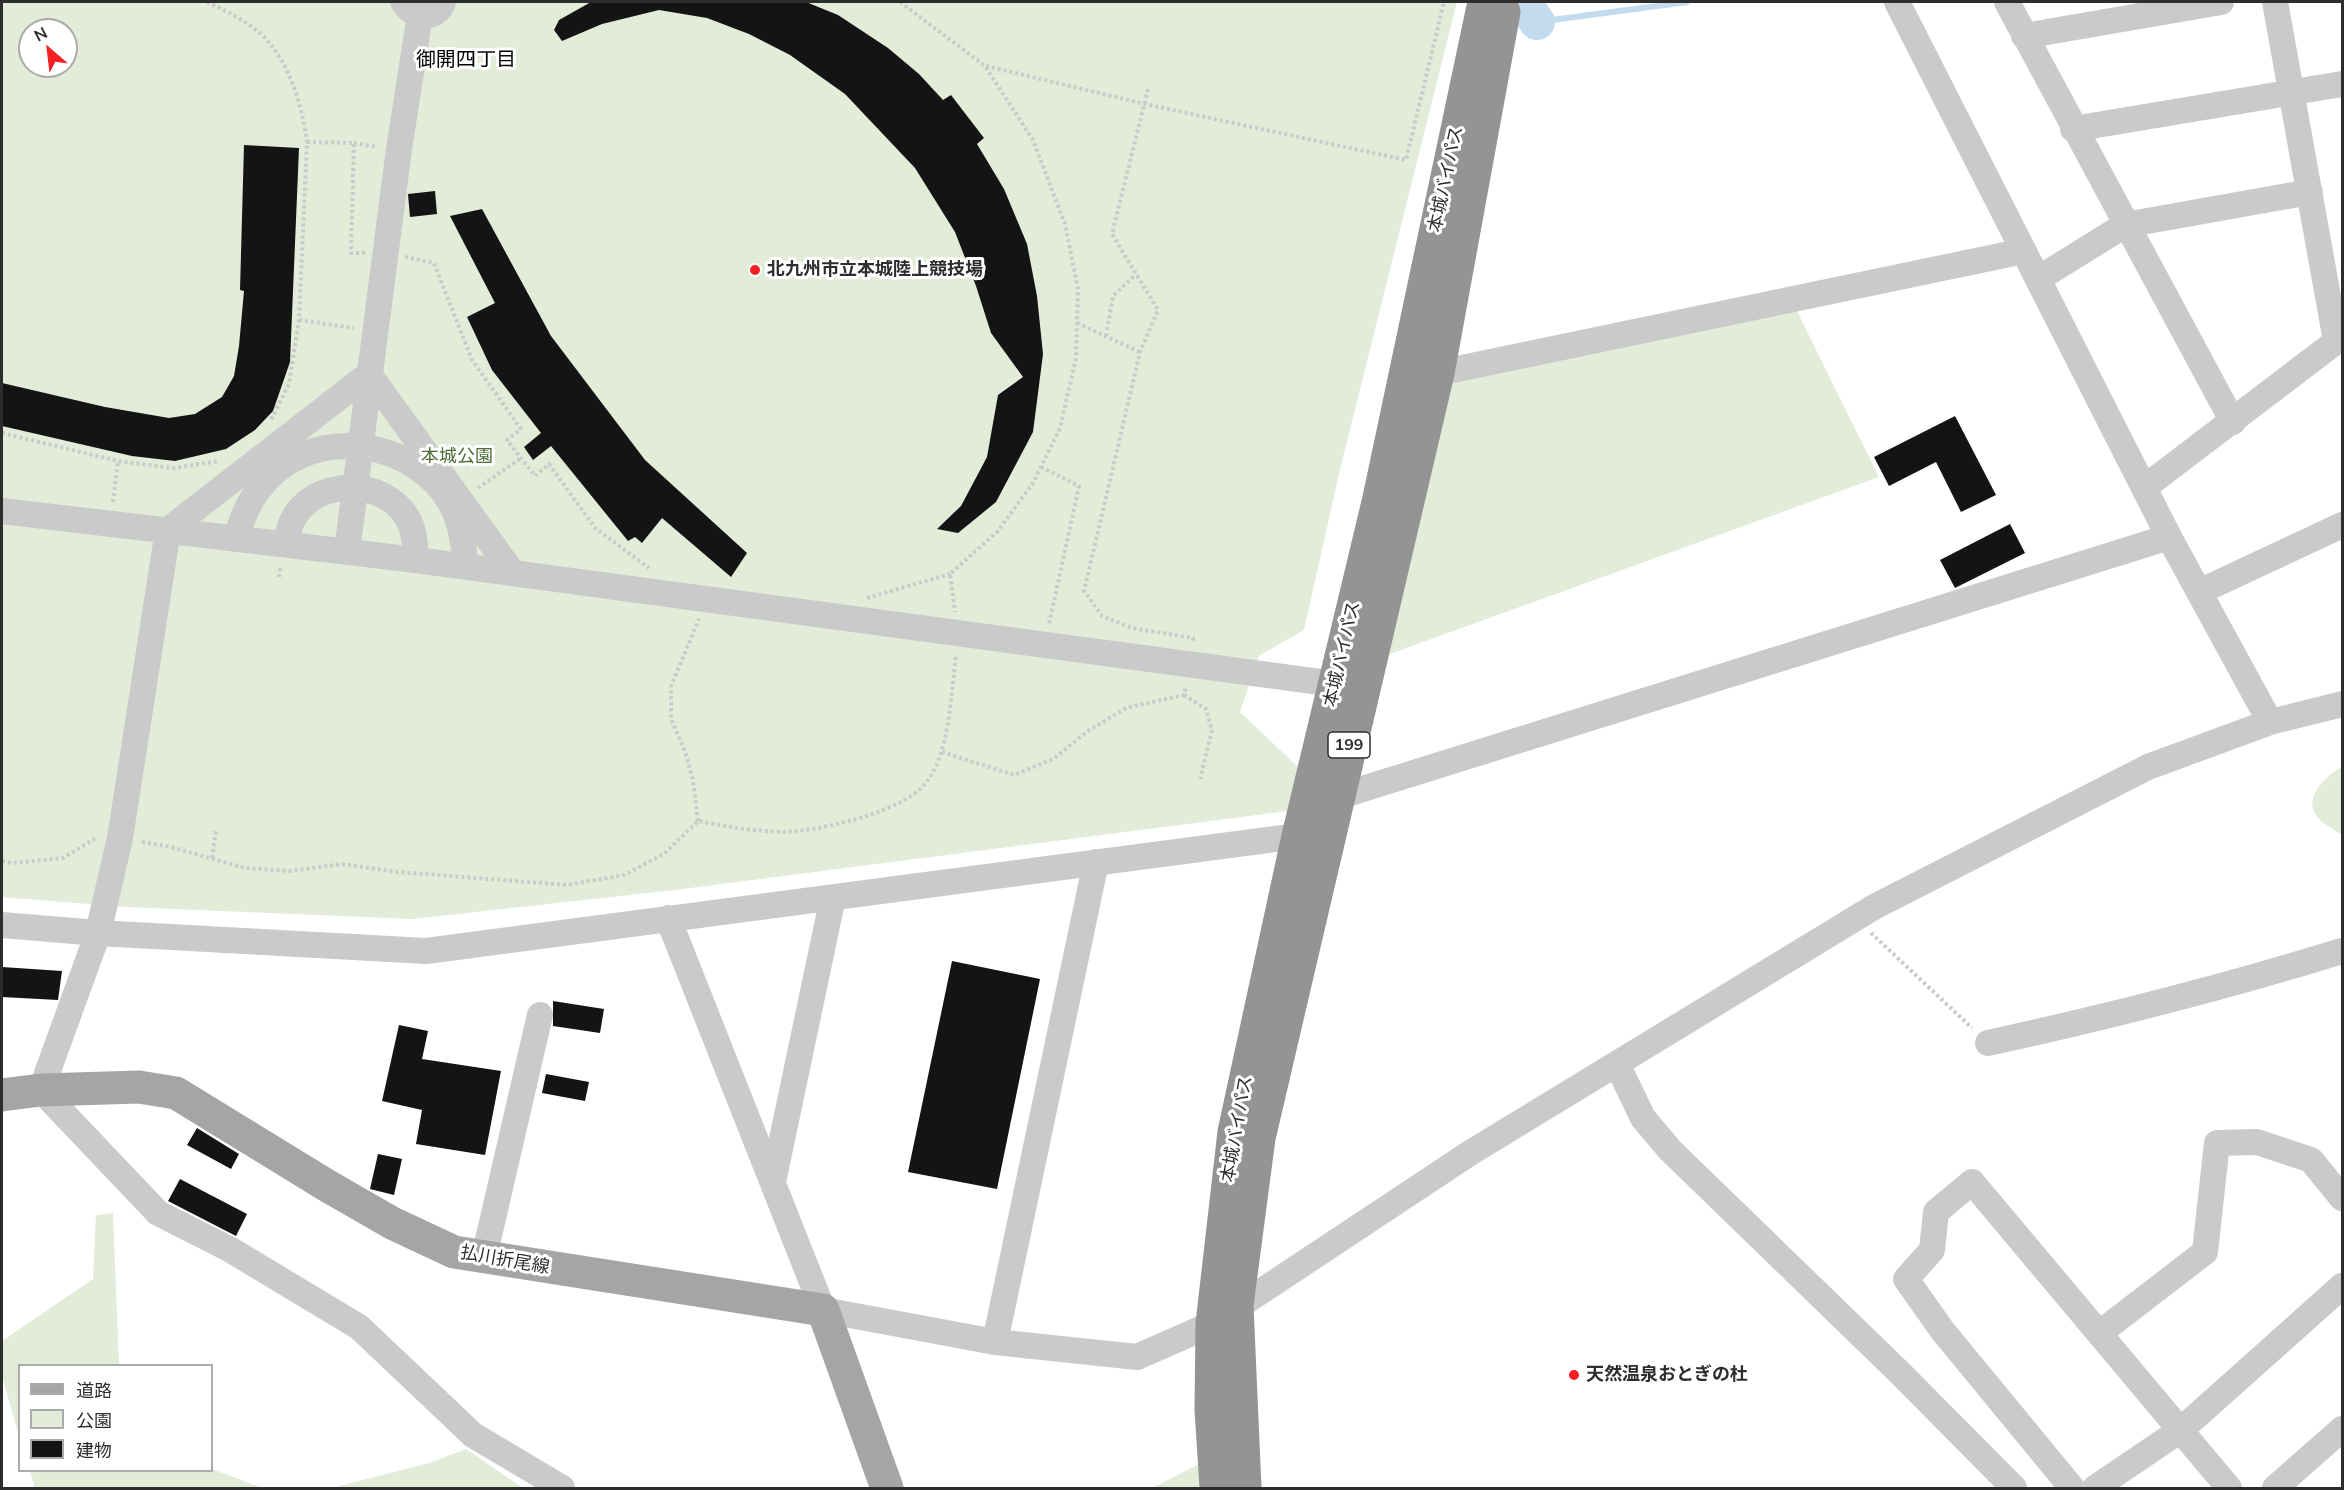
<!DOCTYPE html>
<html>
<head>
<meta charset="utf-8">
<style>
	body { margin:0 }
	#map { position:relative; width:2344px; height:1490px; overflow:hidden; background:#fff; font-family:Mulish,"Noto Sans JP",sans-serif }
	canvas { display:block }
	.frame { position:absolute; inset:0; border:3px solid #2d2d2d; pointer-events:none }
	.legend { position:absolute; left:18px; top:1364px; width:195px; height:108px; box-sizing:border-box; background:#fff; border:2px solid #ababab; margin:0; padding:8px 10px; list-style:none; font-size:18px; color:#2d2d2d }
	.legend li { display:flex; align-items:center; gap:12px; height:30px }
	.legend b { width:30px; border:2px solid #ababab }
	.north { position:absolute; left:18px; top:18px; width:60px; height:60px; box-sizing:border-box; background:#fff; border:2px solid #ababab; border-radius:50%; rotate:332deg; font-size:16px; font-weight:700; line-height:24px; text-align:center; color:#2d2d2d }
	.north::after { content:''; display:block; margin:auto; width:21px; height:27px; background:#f51e23; clip-path:polygon(50% 0,100% 100%,50% 72%,0 100%) }
</style>
</head>
<body>
<div id="map">
<canvas width="2344" height="1490"></canvas>
<div class="frame"></div>
<ul class="legend">
<li><b style="height:8px;background:#a5a5a5"></b>道路</li>
<li><b style="height:16px;background:#e2ecd8"></b>公園</li>
<li><b style="height:16px;background:#141414"></b>建物</li>
</ul>
<div class="north">N</div>
</div>
<script>
const context = document.querySelector('canvas').getContext('2d');
context.lineJoin = 'round';
function fill(path, color) { context.fillStyle = color; context.fill(path, 'evenodd'); }
function strokePath(path, color, width, dash) { context.strokeStyle = color; context.lineWidth = width; context.lineCap = dash ? 'butt' : 'round'; context.setLineDash(dash || []); context.stroke(path); }
function drawText(font, color, halo, rows, align = 'center') {
  context.font = font + ' Mulish,"Noto Sans JP",sans-serif'; context.lineWidth = 6; context.setLineDash([]); context.textBaseline = 'middle'; context.strokeStyle = halo; context.fillStyle = color; for (const [text, x, y, turn = 0] of rows) {
    context.save(); context.translate(x, y); context.rotate((+turn || 0) * Math.PI / 180); context.textAlign = isNaN(turn) ? turn : align; if (halo) context.strokeText(text, 0, 0); context.fillText(text, 0, 0); context.restore();
  }
}
fill(new Path2D(`
	M2,2H1457L1339,474L1304,630L1259,656L1240,712L1298,767L1288,811L675,890L412,919L126,907L2,897ZM30,30H66V66H30Z
	M1787,291L1879,477L1387,655L1454,374Z
	M2342,767V835C2335,830 2321,823 2316,815C2303,797 2328,774 2342,767Z
	M113,1213L119,1365L20,1366L19,1436L2,1376V1341L93,1279L96,1215Z
	M466,1449L523,1488H332L429,1463Z
	M1199,1464L1200,1488H1152Z
	M212,1469L262,1488H35L30,1471Z`), '#e2ecd8');
strokePath(new Path2D(`
	M1537,22L1687,2`), '#c2dbee', 6);
strokePath(new Path2D(`
	M1523,2L1537,22`), '#c2dbee', 36);
fill(new Path2D(`
	M591,2H806L838,15L888,48L919,74L943,100L951,95L984,138L977,144L1004,189L1027,244L1037,296L1043,354L1033,432L996,502L958,533L937,529L961,506L987,457L998,395L1023,377L991,333L976,286L955,232L915,168L845,94L790,55L749,34L707,18L659,10L602,24L562,41L554,30L559,20Z
	M244,145L299,148L290,362L273,411L255,430L226,449L175,461L132,456L2,426V383L105,407L169,418L195,414L222,397L234,376L239,346L244,291L240,290Z
	M435,191L437,214L410,217L408,194Z
	M482,209L551,336L645,460L747,553L731,577L662,518L642,543L635,537L628,541L551,446L533,460L524,447L541,433L492,370L467,317L495,303L450,216Z
	M1955,416L1996,495L1961,512L1936,462L1889,486L1874,457Z
	M2010,524L2025,553L1955,588L1940,560Z
	M952,961L1040,979L997,1189L908,1172Z
	M2,967L62,971L58,1000L2,997Z
	M553,1001L604,1009L600,1033L553,1026Z
	M399,1025L428,1031L422,1059L501,1071L485,1155L416,1144L422,1110L382,1101Z
	M546,1074L589,1082L585,1101L542,1093Z
	M197,1128L239,1154L231,1169L187,1145Z
	M378,1154L402,1159L394,1195L370,1189Z
	M180,1179L247,1214L236,1236L168,1201Z`), '#141414');
strokePath(new Path2D(`
	M207,2C226,11 251,23 266,39C291,67 302,106 307,142L299,320L289,384L271,420
	M900,2L985,66L1033,140L1065,224L1078,289L1076,358L1060,428L1033,483L997,532L950,574L955,612
	M986,66L1145,104L1406,160L1444,2
	M1148,89L1112,234L1158,310L1140,352L1084,591L1102,616L1132,628L1193,638V643
	M307,142L354,143L351,253H365
	M354,143L377,147
	M405,257L434,263L472,360L521,429L507,440L535,476L549,464L595,528L649,568
	M299,320L354,328
	M1077,323L1140,352
	M1106,336L1113,296L1136,274
	M2,433L118,461L173,468L219,461
	M1041,467L1079,486L1049,624
	M478,488L521,458
	M113,502L118,461
	M279,577L281,565
	M867,598L950,574
	M1184,695L1206,709L1212,730L1200,779
	M942,752L1014,775L1053,759L1088,731L1126,708L1184,695L1186,686
	M698,821L693,780L685,751L671,719V686L699,619
	M142,842L171,847L245,868L291,871L342,864L398,872L567,885L624,875L664,854L698,821C730,827 765,834 798,831C833,827 902,811 925,784C950,755 951,692 956,655
	M212,858L216,829
	M2,861L13,863L63,858L96,838
	M1871,933L1972,1028`), '#cacaca', 4, [3, 3]);
strokePath(new Path2D(`
	M403,2C412,18 436,22 443,2
	M1897,2L2169,537L2270,722
	M2007,2L2233,422
	M2275,2L2336,341
	M2024,36L2221,2
	M2073,129L2342,84
	M2038,279L2125,225L2310,192
	M1438,373L2024,251
	M2145,487L2342,337
	M2,511L416,560L1335,684
	M236,538C242,520 247,504 259,489C305,427 400,435 444,493C460,515 464,540 465,566
	M285,544C287,536 289,528 292,521C314,477 384,477 408,519C415,532 415,546 416,560
	M347,551L399,149L422,2
	M513,573L369,374L168,530L120,838L98,933L41,1090L158,1213L231,1250L359,1327L473,1435L562,1488
	M2199,592L2342,525
	M1337,797L2169,537
	M668,918L823,1310L995,1342L1137,1357L1212,1324L1470,1153L1874,907L2148,767L2270,722L2342,704
	M2,925L98,933L426,951L1298,836
	M1988,1043C2108,1017 2225,987 2342,951
	M1617,1064L1643,1118L1670,1150L1899,1372L2014,1488
	M773,1182L833,897
	M484,1257L540,1015
	M2101,1332L2205,1252L2217,1143L2257,1142L2311,1160L2342,1198
	M995,1342L1096,862
	M2072,1488L1942,1330L1906,1279L1932,1250L1936,1212L1972,1182L2229,1488
	M2095,1488L2182,1429L2342,1286
	M2275,1488L2342,1429`), '#cacaca', 26);
strokePath(new Path2D(`
	M2,1095L41,1090L139,1087L176,1093L326,1185L392,1223L454,1252L823,1310L887,1488`), '#a5a5a5', 33);
strokePath(new Path2D(`
	M1216,1488L1211,1409L1212,1324L1234,1132L1298,836L1379,498L1484,2
	M1245,1488L1237,1305L1259,1138L1438,373L1504,12`), '#949494', 33);
for (const [x, y, r, color] of [
	[755,270,6,"#f51e23"],
	[1574,1375,6,"#f51e23"]
]) { const dot = new Path2D(); dot.arc(x, y, r, 0, 2 * Math.PI); context.fillStyle = color; context.fill(dot); strokePath(dot, '#fff', 2); }
for (const [x, y, w] of [
	[1349,745,42]
]) { const box = new Path2D(); box.roundRect(x - w / 2, y - 13, w, 26, 4.5); context.fillStyle = '#fff'; context.fill(box); strokePath(box, '#2d2d2d', 1.5); }
drawText('bold 16px', '#2d2d2d', null, [
	["199",1349,745]
]);
drawText('18px', '#2d2d2d', '#fff', [
	["本城バイパス",1446,179,-78],
	["本城バイパス",1342,654,-77],
	["本城バイパス",1237,1129,-80],
	["払川折尾線",505,1260,10]
]);
drawText('bold 18px', '#2d2d2d', '#fff', [
	["北九州市立本城陸上競技場",767,270],
	["天然温泉おとぎの杜",1586,1375]
], 'left');
drawText('18px', '#4d6c36', '#fff', [
	["本城公園",457,457]
]);
drawText('20px', '#000', '#fff', [
	["御開四丁目",466,60]
]);
</script>
</body>
</html>
